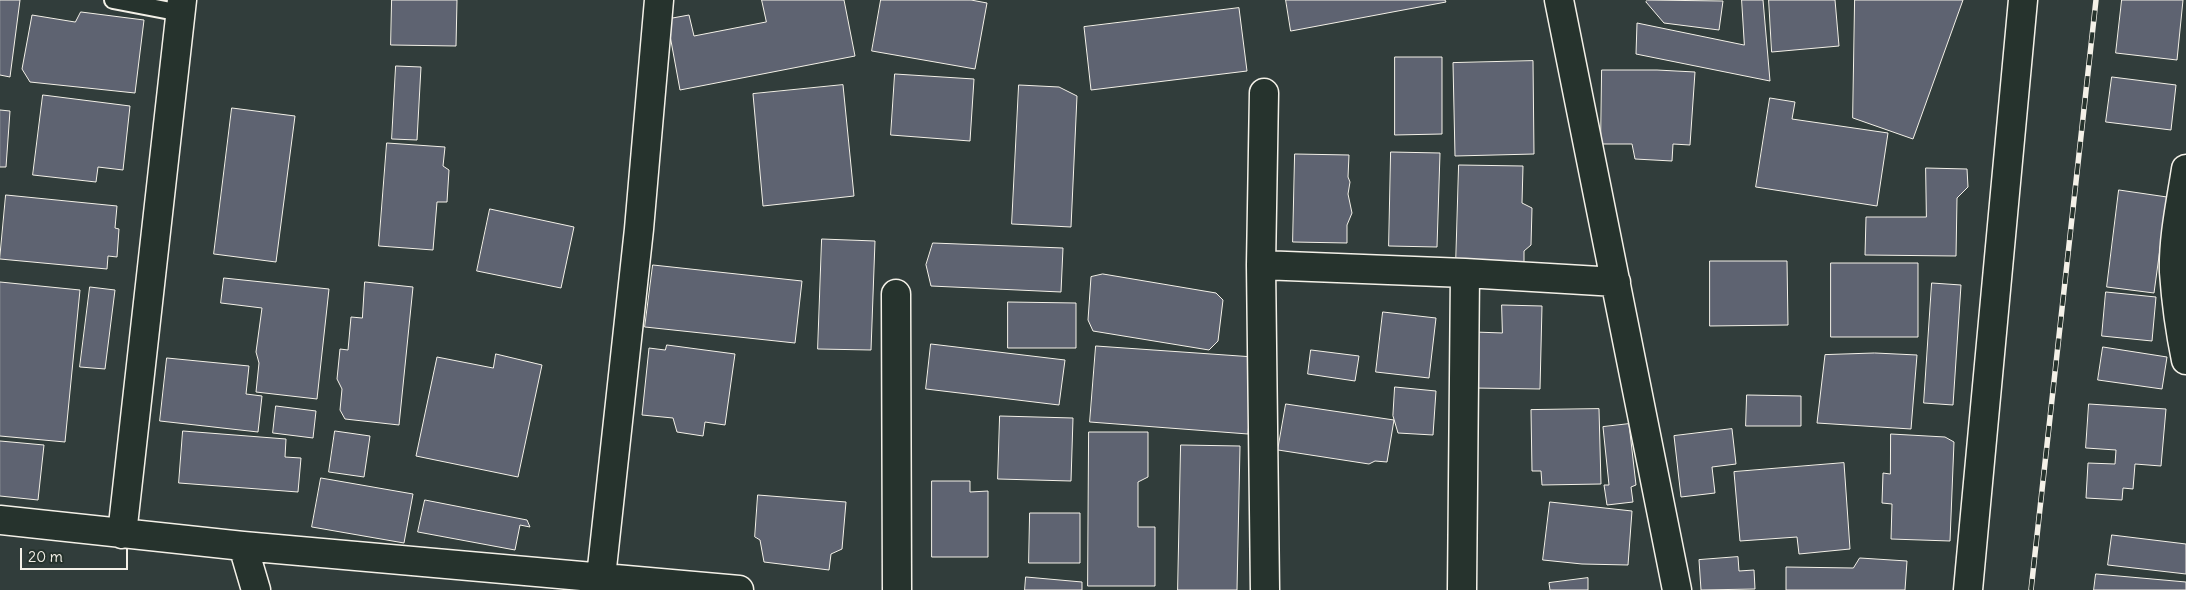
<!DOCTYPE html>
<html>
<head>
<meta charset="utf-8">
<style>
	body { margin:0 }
	#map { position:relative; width:2186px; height:590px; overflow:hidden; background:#313d3b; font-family:Delius,sans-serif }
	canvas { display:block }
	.scale { position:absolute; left:20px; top:548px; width:108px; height:22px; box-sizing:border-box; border:2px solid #f4f1e8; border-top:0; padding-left:6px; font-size:15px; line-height:18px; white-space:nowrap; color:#f4f1e8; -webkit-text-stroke:4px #26332d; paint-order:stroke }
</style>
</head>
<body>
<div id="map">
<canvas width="2186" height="590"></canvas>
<div class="scale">20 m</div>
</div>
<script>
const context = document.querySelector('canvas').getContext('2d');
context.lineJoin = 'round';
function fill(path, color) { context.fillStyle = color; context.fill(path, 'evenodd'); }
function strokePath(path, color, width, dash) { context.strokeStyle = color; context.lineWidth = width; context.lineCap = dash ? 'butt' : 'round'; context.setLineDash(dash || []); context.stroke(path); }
const building = new Path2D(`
	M0,0H20L10,77L0,75Z
	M392,0H457L456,46L391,45Z
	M762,0H844L855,56L680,90L667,19L689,15L694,36L766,22Z
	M881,0H971L987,3L975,69L872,51Z
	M1286,0H1445L1446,2L1291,31Z
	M1648,0L1723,1L1719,30L1664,23L1646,2Z
	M1742,0H1763L1770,81L1636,54L1637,23L1744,45Z
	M1769,0H1835L1839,46L1772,52Z
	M1855,0H1963L1913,139L1853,118Z
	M2122,0H2183L2177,60L2116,53Z
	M1239,8L1247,71L1091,90L1084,27Z
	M81,12L144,20L135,93L30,82L22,69L32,15L75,22Z
	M1395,57H1442V134L1395,135Z
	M1533,61L1534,154L1455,156L1453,63Z
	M396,66L421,67L417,140L392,139Z
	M1602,70H1657L1695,72L1690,145L1673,144L1672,161L1635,159L1632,144H1601Z
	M895,74L974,79L970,141L891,135Z
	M2112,77L2176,85L2171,130L2106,122Z
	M843,85L854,196L763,206L753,94Z
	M1019,85L1059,87L1077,96L1071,227L1012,224Z
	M43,95L130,106L123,170L98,167L96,182L33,175Z
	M1770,98L1795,102L1792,119L1888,133L1877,206L1756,187Z
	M232,108L295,116L276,262L214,254Z
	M0,110L10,111L6,167H0Z
	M387,143L445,147L443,166L449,170L447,202H437L433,250L379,246Z
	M1391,152L1440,153L1437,247L1389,246Z
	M1295,154L1349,155L1348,177L1350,182L1348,194L1352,213L1347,225V243L1293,242Z
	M1459,165L1523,166L1522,203L1532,208L1531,245L1524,251V266L1456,265Z
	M1926,168L1967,169L1968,187L1957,198L1956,256L1865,255L1866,217H1926Z
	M2119,190L2167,197L2154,293L2107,287Z
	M6,195L117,206L115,228L119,229L117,257L108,256L107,269L0,259Z
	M490,209L574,227L561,288L477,271Z
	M822,239L875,241L871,350L818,349Z
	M933,243L1063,248L1061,292L931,286L926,265Z
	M1710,261H1787L1788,325L1710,326Z
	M1831,263H1918V337H1831Z
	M653,265L802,281L795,343L645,327Z
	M1103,274L1216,293L1223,300L1218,341L1209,350L1093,331L1088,320L1091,277Z
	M224,278L329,289L317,399L256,392L259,363L256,352L262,308L221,303Z
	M0,282L80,290L65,442L0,436Z
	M365,282L413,287L399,425L345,419L340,410L342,389L337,379L340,349L348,350L351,317L362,318Z
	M1932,283L1961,285L1953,405L1924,403Z
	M90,287L115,290L105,369L80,367Z
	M2106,292L2156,297L2152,341L2102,336Z
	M1008,302L1076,303V348H1008Z
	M1502,305L1542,306L1540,389L1474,388L1475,332L1502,333Z
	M1383,312L1436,318L1429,378L1376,372Z
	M931,344L1065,360L1059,405L926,389Z
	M667,345L735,354L725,425L705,422L703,436L677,432L673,418L642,415L649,348L665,350Z
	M1096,346L1254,357L1248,434L1090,422Z
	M2103,347L2167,357L2162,389L2098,380Z
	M1311,350L1359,356L1355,381L1308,374Z
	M1875,353L1917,355L1911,429L1817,423L1825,355Z
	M496,354L542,365L518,477L416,456L437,357L493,368Z
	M167,358L249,366L246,394L262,396L258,432L160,421Z
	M1395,387L1436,391L1433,435L1398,433L1393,416Z
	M1747,395L1801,396V426H1746Z
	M1286,404L1394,420L1387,462L1375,461L1369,464L1278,450Z
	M2089,404L2166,409L2161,466L2135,464L2133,489L2123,488L2122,500L2086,498L2088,463L2115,464L2116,450L2086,448Z
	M276,406L316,411L313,438L273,433Z
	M1599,409L1601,484L1542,485L1541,471H1532L1531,410Z
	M1000,416L1073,418L1071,481L998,479Z
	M1629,424L1636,485L1631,487L1633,502L1607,505L1604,485H1609L1603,427Z
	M1732,429L1736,464L1712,467L1715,493L1681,497L1674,436Z
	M183,431L286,439L285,457L301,458L298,492L179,483Z
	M335,431L370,436L364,477L329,472Z
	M1089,432H1148V477L1138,482V527H1155V586H1088Z
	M1891,434L1945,437L1954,442L1950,541L1891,539L1892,504L1882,503L1883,473L1890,474Z
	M0,441L44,445L38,500L0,496Z
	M1181,445L1240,446L1237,590H1178Z
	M1844,463L1850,549L1799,554L1797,537L1740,541L1734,472Z
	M321,478L413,494L404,543L312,527Z
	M932,481H970V492L988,491V557H932Z
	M758,495L846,502L842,549L831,554L829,570L764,562L760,540L755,537Z
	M425,500L527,520L530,527L520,525L515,550L418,532Z
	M1550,502L1632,511L1628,565L1582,564L1543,560Z
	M1030,513H1080V563H1029Z
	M2112,535L2186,544V574L2108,565Z
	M1738,557L1739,571L1754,570L1755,589L1701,590L1699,560Z
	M1860,558L1907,561L1905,590H1786V567L1853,568Z
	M2096,574L2186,582V590H2094Z
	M1026,577L1082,582V590H1025Z
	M1588,578V590H1550L1549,583Z`);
fill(building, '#5e6371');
strokePath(building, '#f4f1e8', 1);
const lane = new Path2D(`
	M113,0L181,13`);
const street = new Path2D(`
	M1559,0L1677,590
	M1264,93L1261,265L1265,590
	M2186,169C2181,202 2173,238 2174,272C2176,301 2180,331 2186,360
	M1261,265L1465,273L1616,282
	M896,294L897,590
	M0,520L243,546L739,590
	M122,534L182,0
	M243,546L256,590
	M601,577L639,229L659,0
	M1462,590L1465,273
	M1968,590L2023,0`);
strokePath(lane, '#f4f1e8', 20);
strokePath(street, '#f4f1e8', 31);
strokePath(lane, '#26332d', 16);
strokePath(street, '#26332d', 28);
const rail = new Path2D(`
	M2031,590L2096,0`);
strokePath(rail, '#f4f1e8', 5.5);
strokePath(rail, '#26332d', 4, [11]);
</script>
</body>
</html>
